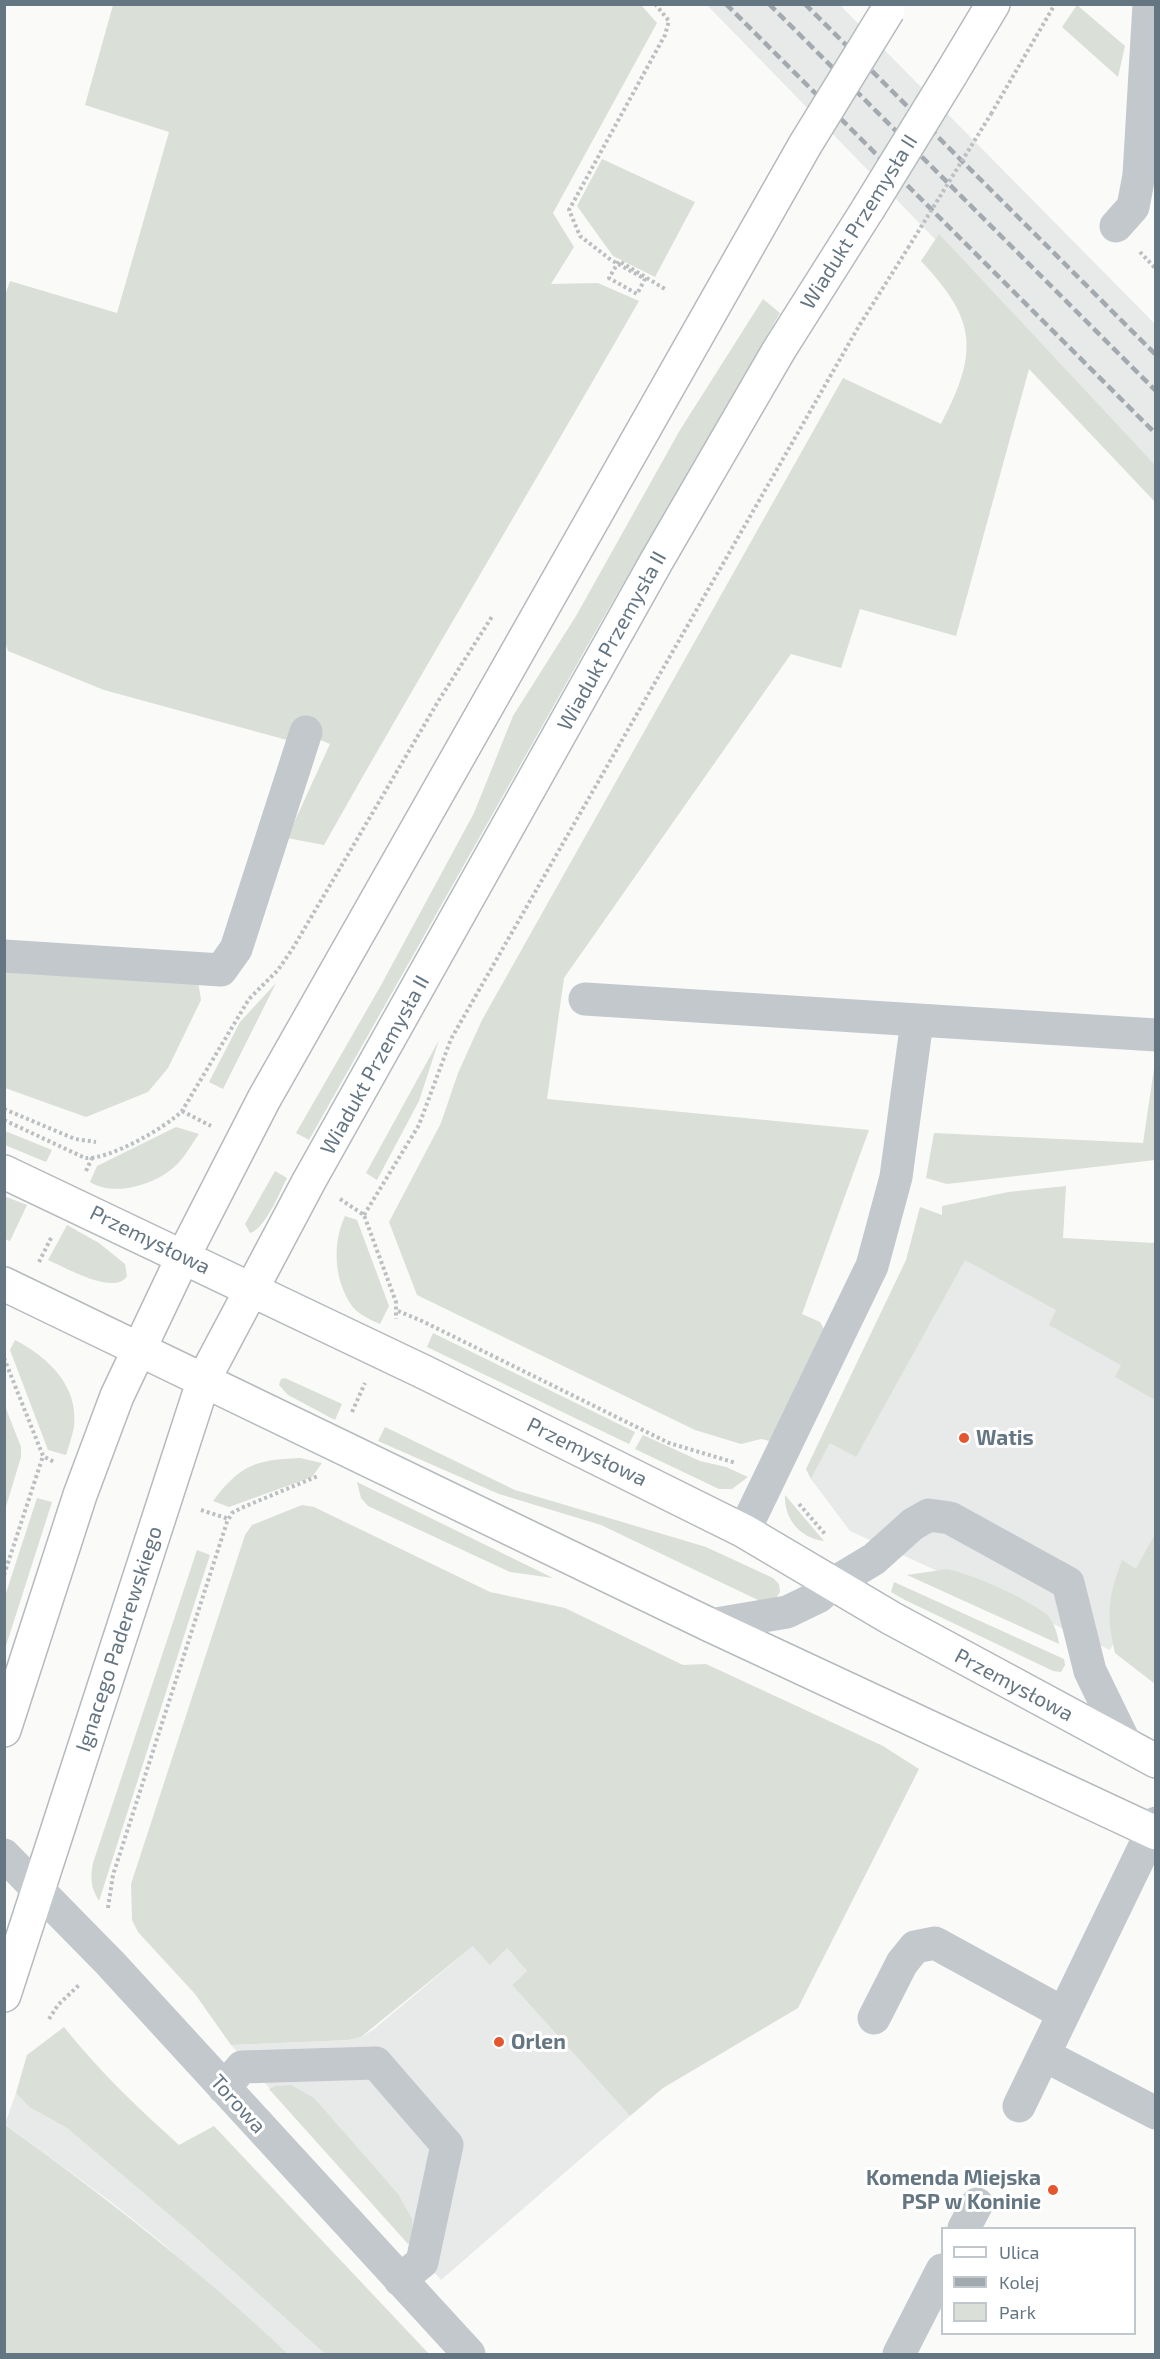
<!DOCTYPE html>
<html>
<head>
<meta charset="utf-8">
<style>
	body { margin:0 }
	#map { position:relative; width:1160px; height:2359px; overflow:hidden; background:#fafaf8; font-family:"Exo 2",sans-serif }
	canvas { display:block }
	.frame { position:absolute; inset:0; border:6px solid #657683; pointer-events:none }
	.legend { position:absolute; left:941px; top:2227px; width:195px; height:108px; box-sizing:border-box; background:#fff; border:2px solid #c1c8cd; margin:0; padding:8px 10px; list-style:none; font-size:18px; color:#657683 }
	.legend li { display:flex; align-items:center; gap:12px; height:30px }
	.legend b { width:30px; border:2px solid #c1c8cd }
</style>
</head>
<body>
<div id="map">
<canvas width="1160" height="2359"></canvas>
<div class="frame"></div>
<ul class="legend">
<li><b style="height:8px;background:#fff"></b>Ulica</li>
<li><b style="height:8px;background:#a2aab0"></b>Kolej</li>
<li><b style="height:16px;background:#dadfd7"></b>Park</li>
</ul>
</div>
<script>
const context = document.querySelector('canvas').getContext('2d');
context.lineJoin = 'round';
function fill(path, color) { context.fillStyle = color; context.fill(path, 'evenodd'); }
function strokePath(path, color, width, dash) { context.strokeStyle = color; context.lineWidth = width; context.lineCap = dash ? 'butt' : 'round'; context.setLineDash(dash || []); context.stroke(path); }
function drawText(font, color, halo, rows, align = 'center') {
  context.font = font + ' "Exo 2",sans-serif'; context.lineWidth = 6; context.setLineDash([]); context.textBaseline = 'middle'; context.strokeStyle = halo; context.fillStyle = color; for (const [text, x, y, turn = 0] of rows) {
    context.save(); context.translate(x, y); context.rotate((+turn || 0) * Math.PI / 180); context.textAlign = isNaN(turn) ? turn : align; if (halo) context.strokeText(text, 0, 0); context.fillText(text, 0, 0); context.restore();
  }
}
fill(new Path2D(`
	M707,5H840L1155,324V465Z
	M970,1254L1155,1360V1564L1110,1650L850,1531L811,1479L925,1264Z
	M473,1946L507,1948L527,1971L512,1985L630,2116L441,2280L231,2045L348,2040L361,2037L373,2030Z
	M16,2093L29,2107L67,2128L193,2235L325,2354H288L161,2242L111,2202L5,2124Z`), '#e8e9e9');
fill(new Path2D(`
	M113,5H641L657,23L553,213L574,247L551,284L598,283L639,301C535,483 427,662 324,845L287,838L330,744L297,730L287,740L104,690L8,651L5,642L4,298L10,281L117,313L169,132L85,105Z
	M1077,5L1125,46L1118,77L1062,27Z
	M602,159L695,202L655,277L613,256L577,206Z
	M939,234L1155,465V502L1029,369L956,636L860,609L841,668L791,654L564,978L547,1099L869,1130L802,1314L820,1322L825,1331L770,1441L761,1439L741,1444L695,1430L417,1295L389,1222L441,1123L458,1073L482,1020L843,378L941,424C979,352 977,320 921,261Z
	M763,299L780,313L598,627L309,1140L296,1133L380,987L474,813L513,716L576,616L680,430Z
	M4,967L198,981L201,1000L168,1068L148,1092L86,1117L5,1088Z
	M276,983L223,1089L209,1082L240,1022Z
	M439,1040L419,1101L377,1180L366,1173Z
	M1155,1062V1160L947,1184L926,1178L934,1133L1143,1143Z
	M176,1127L199,1134C191,1145 184,1159 173,1168C153,1185 114,1197 90,1182L97,1166Z
	M5,1131L52,1150L46,1162L5,1145Z
	M275,1171L287,1178C280,1192 265,1229 250,1233L245,1224Z
	M1066,1186L1063,1238L1155,1243V1400L1115,1377L1121,1365L1049,1325L1056,1310L965,1260L856,1457L830,1443L811,1479L806,1469L906,1260L920,1207L942,1215V1206L1008,1192Z
	M4,1196L27,1205L10,1241L5,1239Z
	M345,1216L357,1220L389,1306L380,1324C371,1320 358,1314 352,1306C334,1280 332,1244 345,1216Z
	M67,1225L99,1243L125,1264L127,1276C115,1296 66,1268 48,1260Z
	M433,1333L635,1432L629,1444L427,1347Z
	M15,1340C48,1357 79,1386 74,1427C72,1436 69,1446 66,1455L48,1450L10,1350Z
	M285,1378L342,1404L335,1420L288,1395L279,1385L281,1379Z
	M5,1406L21,1447V1457L5,1510Z
	M385,1427L515,1490L706,1547L773,1578L779,1584L780,1592L776,1598L760,1601L601,1525L499,1494L378,1441Z
	M643,1435L700,1461L726,1467L748,1477L732,1489H719L635,1449Z
	M300,1458L322,1463L312,1477L229,1507L213,1501C241,1464 256,1460 300,1458Z
	M357,1482L553,1578L510,1572L368,1506L361,1498Z
	M785,1495L824,1541C800,1538 784,1519 785,1495Z
	M37,1498L52,1502L5,1649V1596Z
	M302,1505L314,1507L490,1592L565,1608L683,1665L706,1664L883,1746L919,1769L798,2008L663,2088L630,2116L512,1985L527,1971L507,1948L490,1965L473,1946L361,2037L348,2040L231,2045L195,1994L138,1932L132,1920L131,1884L245,1535L252,1525Z
	M1155,1534V1684L1115,1653C1106,1614 1108,1598 1122,1560L1136,1569Z
	M197,1550L210,1555L99,1901C91,1888 90,1878 93,1863Z
	M947,1569C972,1574 1026,1598 1046,1614C1053,1620 1058,1634 1059,1644L907,1575Z
	M894,1582L1064,1659L1065,1665L1061,1672L1053,1671L905,1600L891,1592Z
	M64,2027C99,2071 138,2108 179,2145L214,2126L429,2354H325L193,2235L67,2128L29,2107L16,2093L27,2055Z
	M291,2085L314,2098L398,2194L412,2219L413,2236L408,2244L269,2089L275,2086Z
	M4,2124C104,2196 199,2270 288,2354H5Z`), '#dadfd7');
const major = new Path2D(`
	M951,74L993,4
	M4,1172L426,1373L744,1531L891,1618L1156,1761
	M4,1284L710,1625L1156,1833
	M4,1730L80,1495L117,1396L183,1257L264,1099L805,145
	M4,1995L204,1379L309,1181L656,562L779,350L868,209`);
strokePath(major, '#b5babe', 36);
strokePath(new Path2D(`
	M655,4L669,21L665,35L569,210L580,236L611,260L645,279L637,294L609,278L619,261L665,289
	M991,114L1055,4
	M1140,252L1156,269
	M4,1109L75,1139L96,1142
	M182,1111L211,1126
	M4,1120L85,1158C109,1160 165,1128 182,1111L249,999L278,970L293,948L439,700L493,615
	M86,1171L92,1158
	M340,1199L364,1215L396,1302V1319
	M364,1215L419,1125L451,1039L859,326L908,248
	M39,1262L52,1236
	M398,1311L422,1321L669,1443L736,1463
	M4,1358L43,1456L54,1462
	M352,1412L365,1383
	M799,1504L825,1534
	M201,1510L229,1519
	M4,1575L43,1456
	M108,1908L113,1875L227,1522L232,1513L241,1508L318,1476
	M49,2019L58,2005L79,1985`), '#bbbfc2', 4, [3, 3]);
strokePath(new Path2D(`
	M1116,226L1133,207L1139,175L1149,4
	M4,956L221,970L236,949L306,732
	M585,999L1156,1035
	M744,1531L872,1266L896,1177L917,1021
	M710,1625L787,1612L818,1597L834,1583L874,1559L913,1524L929,1515L950,1518L1068,1583L1090,1671L1126,1745
	M4,1855L110,1963L469,2354
	M874,2018L902,1963L915,1947L935,1943L1063,2013
	M1044,2055L1156,2113
	M224,2088L242,2067L376,2063L447,2145L422,2262L400,2280
	M1019,2106L1156,1823
	M964,2228L977,2204
	M899,2354L942,2270`), '#c3c8cc', 33);
strokePath(major, '#fff', 33);
strokePath(new Path2D(`
	M726,4L1156,434
	M769,4L1156,391
	M805,4L1156,355`), '#a2aab0', 4.5, [9, 4.5]);
const majorBridge = new Path2D(`
	M805,145L888,10
	M868,209L951,74`);
strokePath(majorBridge, '#b5babe', 36, []);
strokePath(new Path2D(`
	M908,248L991,114`), '#bbbfc2', 4, [3, 3]);
strokePath(majorBridge, '#fff', 33);
for (const [x, y, r, color] of [
	[964,1438,6,"#e4572e"],
	[499,2042,6,"#e4572e"],
	[1053,2190,6,"#e4572e"]
]) { const dot = new Path2D(); dot.arc(x, y, r, 0, 2 * Math.PI); context.fillStyle = color; context.fill(dot); strokePath(dot, '#fff', 2); }
drawText('21px', '#657683', '#fff', [
	["Wiadukt Przemysła II",859,222,-58],
	["Wiadukt Przemysła II",612,641,-61],
	["Wiadukt Przemysła II",375,1065,-61],
	["Przemysłowa",150,1240,26],
	["Przemysłowa",587,1452,26],
	["Ignacego Paderewskiego",119,1639,-72],
	["Przemysłowa",1014,1685,28],
	["Torowa",238,2104,48]
]);
drawText('bold 21px', '#657683', '#fff', [
	["Watis",976,1438],
	["Orlen",511,2042],
	["Komenda Miejska",1041,2178,"right"],
	["PSP w Koninie",1041,2202,"right"]
], 'left');
</script>
</body>
</html>
